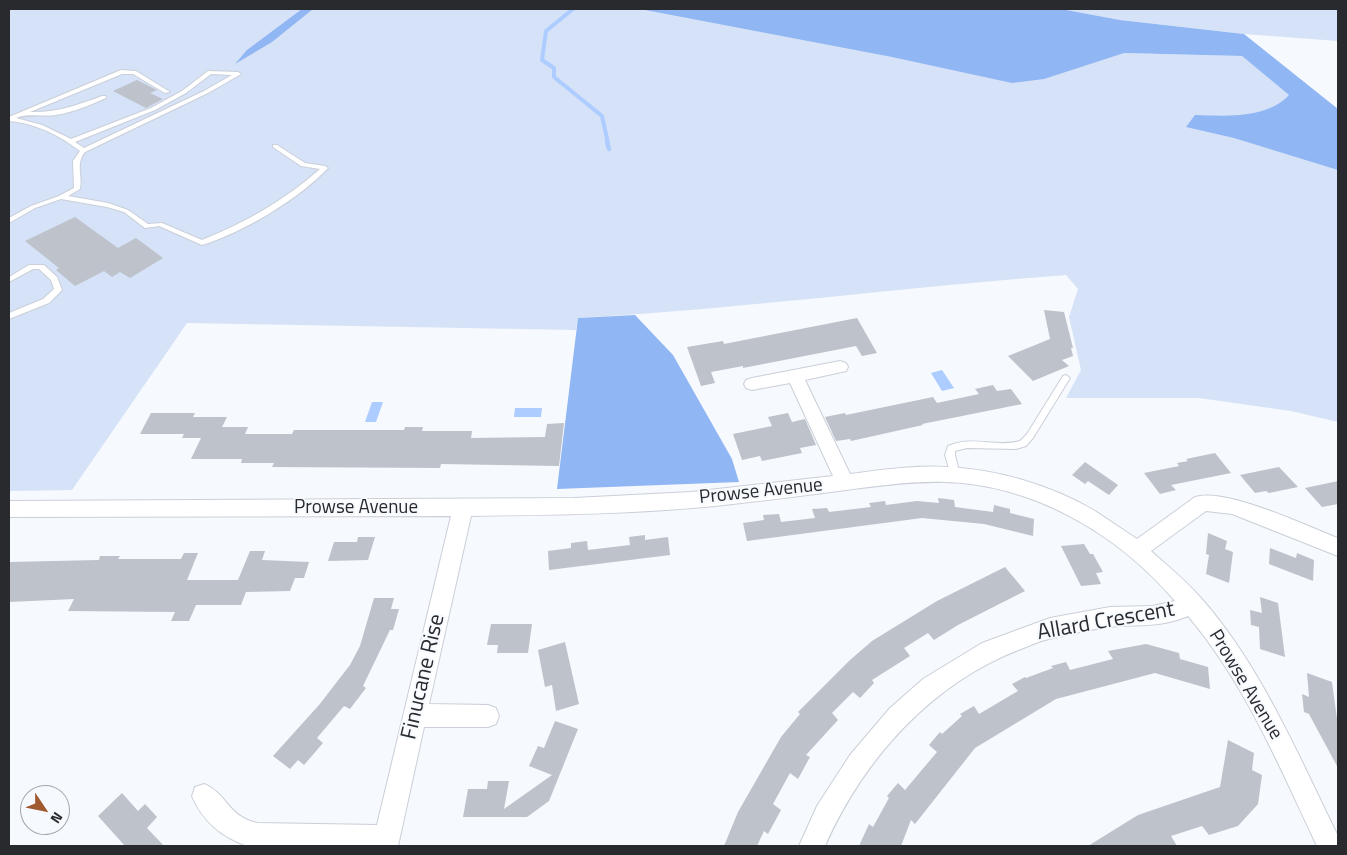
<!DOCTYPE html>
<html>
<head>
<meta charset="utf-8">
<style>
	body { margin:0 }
	#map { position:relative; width:1347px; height:855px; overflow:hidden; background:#f6f9fe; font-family:"Titillium Web",sans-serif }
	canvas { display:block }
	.frame { position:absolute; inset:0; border:10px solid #282a2e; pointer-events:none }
	.north { position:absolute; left:20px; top:785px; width:50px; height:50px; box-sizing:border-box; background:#f6f9fe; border:1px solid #a4a6ab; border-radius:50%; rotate:124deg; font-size:14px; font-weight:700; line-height:20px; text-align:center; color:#282a2e }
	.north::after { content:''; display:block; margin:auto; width:18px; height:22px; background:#a05a2f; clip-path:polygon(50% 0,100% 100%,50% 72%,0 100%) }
</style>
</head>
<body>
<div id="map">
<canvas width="1347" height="855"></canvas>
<div class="frame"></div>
<div class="north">N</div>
</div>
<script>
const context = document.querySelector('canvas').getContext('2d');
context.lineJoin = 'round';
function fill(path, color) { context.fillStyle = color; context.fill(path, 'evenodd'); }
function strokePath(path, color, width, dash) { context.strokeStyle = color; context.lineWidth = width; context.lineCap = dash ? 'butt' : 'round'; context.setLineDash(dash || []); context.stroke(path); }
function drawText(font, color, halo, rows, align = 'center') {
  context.font = font + ' "Titillium Web",sans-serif'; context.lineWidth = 4; context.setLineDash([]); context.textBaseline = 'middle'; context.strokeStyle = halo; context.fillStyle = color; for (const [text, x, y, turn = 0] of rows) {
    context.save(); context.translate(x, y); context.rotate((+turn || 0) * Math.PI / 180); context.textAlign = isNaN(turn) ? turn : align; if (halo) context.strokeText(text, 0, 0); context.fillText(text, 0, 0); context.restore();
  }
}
fill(new Path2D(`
	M9,9H676L1124,53L1242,56L1338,135V422L1291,411L1199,398H1066L1081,370L1069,317L1078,289L1066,275C903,287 741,309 578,318L576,330L187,323L72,490L9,491Z
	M1061,9H1338V41L1244,34L1120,20Z`), '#d5e2f7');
fill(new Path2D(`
	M302,9H313L272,42L235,64L247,50Z
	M640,9H1061L1120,20L1244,34L1338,109V170L1234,138L1186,127L1195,115C1224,116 1267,119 1289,95L1242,56L1124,53L1044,79L1012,83L892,57Z
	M635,315L673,355L732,459L739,482L557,489L578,318Z`), '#90b6f4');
fill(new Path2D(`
	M942,370L954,388L942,391L931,373Z
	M372,402H383L376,422H365Z
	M515,408H542L541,417H514Z`), '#adccff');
strokePath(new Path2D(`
	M573,9L546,31L542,60L554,68V77L602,116L608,143`), '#adccff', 4);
strokePath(new Path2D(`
	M607,142L609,149`), '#adccff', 4.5);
fill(new Path2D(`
	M137,80L157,90L150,93L163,99L146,108L113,91Z
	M75,217L118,248L136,238L163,258L130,278L120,272L112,277L104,271L75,286L56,270L59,268L25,241Z
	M1044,310L1064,312L1073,348H1071L1073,356L1062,360L1069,366L1033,381L1008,356L1050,339Z
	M857,318L877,353L862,356L856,346L743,368V366L711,372L715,383L701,386L687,347L723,341L724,344Z
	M993,385L997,391L1011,389L1022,404L922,424L923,425L851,441L850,439L836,441L825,417L845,413L846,415L933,397L937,403L979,394L975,389Z
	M151,413H195L193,417H227L222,427H248L245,434H292L294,430H404L405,427H423L422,431H472L471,438L545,437L547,424L564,423L559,466L441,464L440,468L272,467L274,463H241L242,459H191L201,438H182L184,434H140Z
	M788,413L792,422L805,419L816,445L800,448L802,453L762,461L760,456L742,460L733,434L772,426L768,417Z
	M1215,453L1231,473L1171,485L1176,490L1160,494L1144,473L1179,466L1177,463L1188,461L1186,459Z
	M1085,462L1118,485L1109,495L1088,481L1085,484L1072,475Z
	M1279,467L1298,487L1269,493L1266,491L1255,493L1240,475Z
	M1338,481V504L1322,507L1305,488Z
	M938,498L954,500L955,507L993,512L994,505L1010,509V513L1034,519L1033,536L984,524L922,518L747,541L743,523L764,520L763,515L779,514L781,522L815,518L812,509L827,508L829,512L871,507L869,503L885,501L886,505L917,501L939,503Z
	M1208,533L1227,541L1225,549L1233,552L1229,583L1206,574L1209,555L1206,554Z
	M645,535V540L668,537L670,555L549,570L548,551L571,548V543L587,541L588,550L630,545L629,537Z
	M358,537H375L368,560L328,561L334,542H357Z
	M1084,544L1090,554H1093L1103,572L1096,573L1101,584L1081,586L1061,546Z
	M1270,548L1296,558L1297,553L1314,560L1313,581L1269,564Z
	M250,551H265L262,560L309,562L304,578H295L290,591L246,592L241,605H196L189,621H171L175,612L68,611L74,599L9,602V562L99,560L100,556H120L118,559H181L184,553H198L187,580H238Z
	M1005,567L1025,591L958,625L934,640L928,633L904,648L910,656L872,680L874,683L860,698L853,692L832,713L838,720L806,755L810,757L798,779L790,773L773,804L781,810L768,834L764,831L757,846H724L738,812L781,737L800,714L798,712L850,660L872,641L937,601Z
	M1260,597L1278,603L1285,657L1260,649L1259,627L1251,625L1250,610L1262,613Z
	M374,598H394L391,609H399L393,630H390L363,686L366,688L350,709L344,706L317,738L323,743L304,765L298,760L290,769L273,756L319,705L350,665L360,646Z
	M491,624H532L528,653H497L498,645H487Z
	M565,642L579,704L556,711L552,685L545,687L538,650Z
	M1146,644L1179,653L1180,659L1208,667L1210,689L1155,673L1056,699L975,748L915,824L911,820L901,846H859L869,824L873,827L889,798L887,796L898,783L905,790L937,752L929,745L940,732L942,734L962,716L960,714L974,706L979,714L1018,691L1012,684L1025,677L1026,678L1053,668L1051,666L1066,662L1070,670L1113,659L1108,651Z
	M1307,673L1332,682L1338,726V768L1309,714L1304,712L1302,694L1309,697Z
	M555,721L578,729L549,801L527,817H463L468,789H487L488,781H509L504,809L552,775L529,766L538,746L544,748Z
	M1228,740L1254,753L1252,770L1262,775L1258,804L1238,826L1209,835L1202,826L1171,836L1177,846H1088L1138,815L1220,787Z
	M122,793L138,811L145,804L157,817L147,828L164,846H125L98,816Z`), '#bdc2cb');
const lane = new Path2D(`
	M121,70L136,71L170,92L165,93L133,74H122L30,112C56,113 78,105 102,96H106V98C90,105 74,112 56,115C43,117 28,113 16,118L42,125L71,139L151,108L182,91L208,71L238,72L241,74L208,93L85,152C75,164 83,175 80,189L68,196L108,203L128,210L148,224L162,223L202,240C245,223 285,200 320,169L301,166L273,147V145H277L305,163L325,166L328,168C299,199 242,233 202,245L159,226L145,228L124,212L107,207L61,199L35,208L9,223V218L31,206L59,196L74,188L73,161L80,151C59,135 35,123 9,121V117ZM211,74L232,75L204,91L84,148L75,142L155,110L186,93Z
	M29,265H44L57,277L62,290L49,303L9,319V313L43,299L54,289L51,280L39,269H33L9,282V277Z
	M1066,375L1070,378L1033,438L1026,446L1016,449L967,448L955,451V455L960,475L958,478L955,479L952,478L945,455L948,446C973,435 996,448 1020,441L1027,434L1063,376Z`);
const street = new Path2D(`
	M840,361L846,363L848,367L846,371L805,380L850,474C882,470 914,465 946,467C996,469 1051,485 1095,511C1109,520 1123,530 1137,539L1195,497C1225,487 1307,526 1338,538V556L1232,514L1206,511L1151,551C1168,566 1186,581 1201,598C1261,666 1298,755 1338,836V846H1317C1280,768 1245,683 1188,616C1160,628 1138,624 1109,627C1091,629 1072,634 1053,638C1042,640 1031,645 1021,649C931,683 863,760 825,846H799L817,806L850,755L890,708L923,679L982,643L1050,618L1110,607L1153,606L1175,601C1118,534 1033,484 944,482C911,481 879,486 846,490C803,496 759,501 715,506C634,514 552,515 471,516L429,704L488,705L496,708L499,716L496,724L488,727H424L398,846H248C223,838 202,821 192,796L195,787L204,784C227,793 227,816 257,823L377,825L451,516L9,517V501L574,498L691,492L833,476L790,383L752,390L746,388L744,384L746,380L752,378Z`);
strokePath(lane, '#cacfd8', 2);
strokePath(street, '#cacfd8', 2);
fill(lane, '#fff');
fill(street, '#fff');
drawText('19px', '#282a2e', '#f6f9fe', [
	["Prowse Avenue",761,492,-6],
	["Prowse Avenue",356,508],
	["Prowse Avenue",1245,685,59]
]);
drawText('22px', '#282a2e', '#f6f9fe', [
	["Allard Crescent",1106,622,-10],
	["Finucane Rise",424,677,-77]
]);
</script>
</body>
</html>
